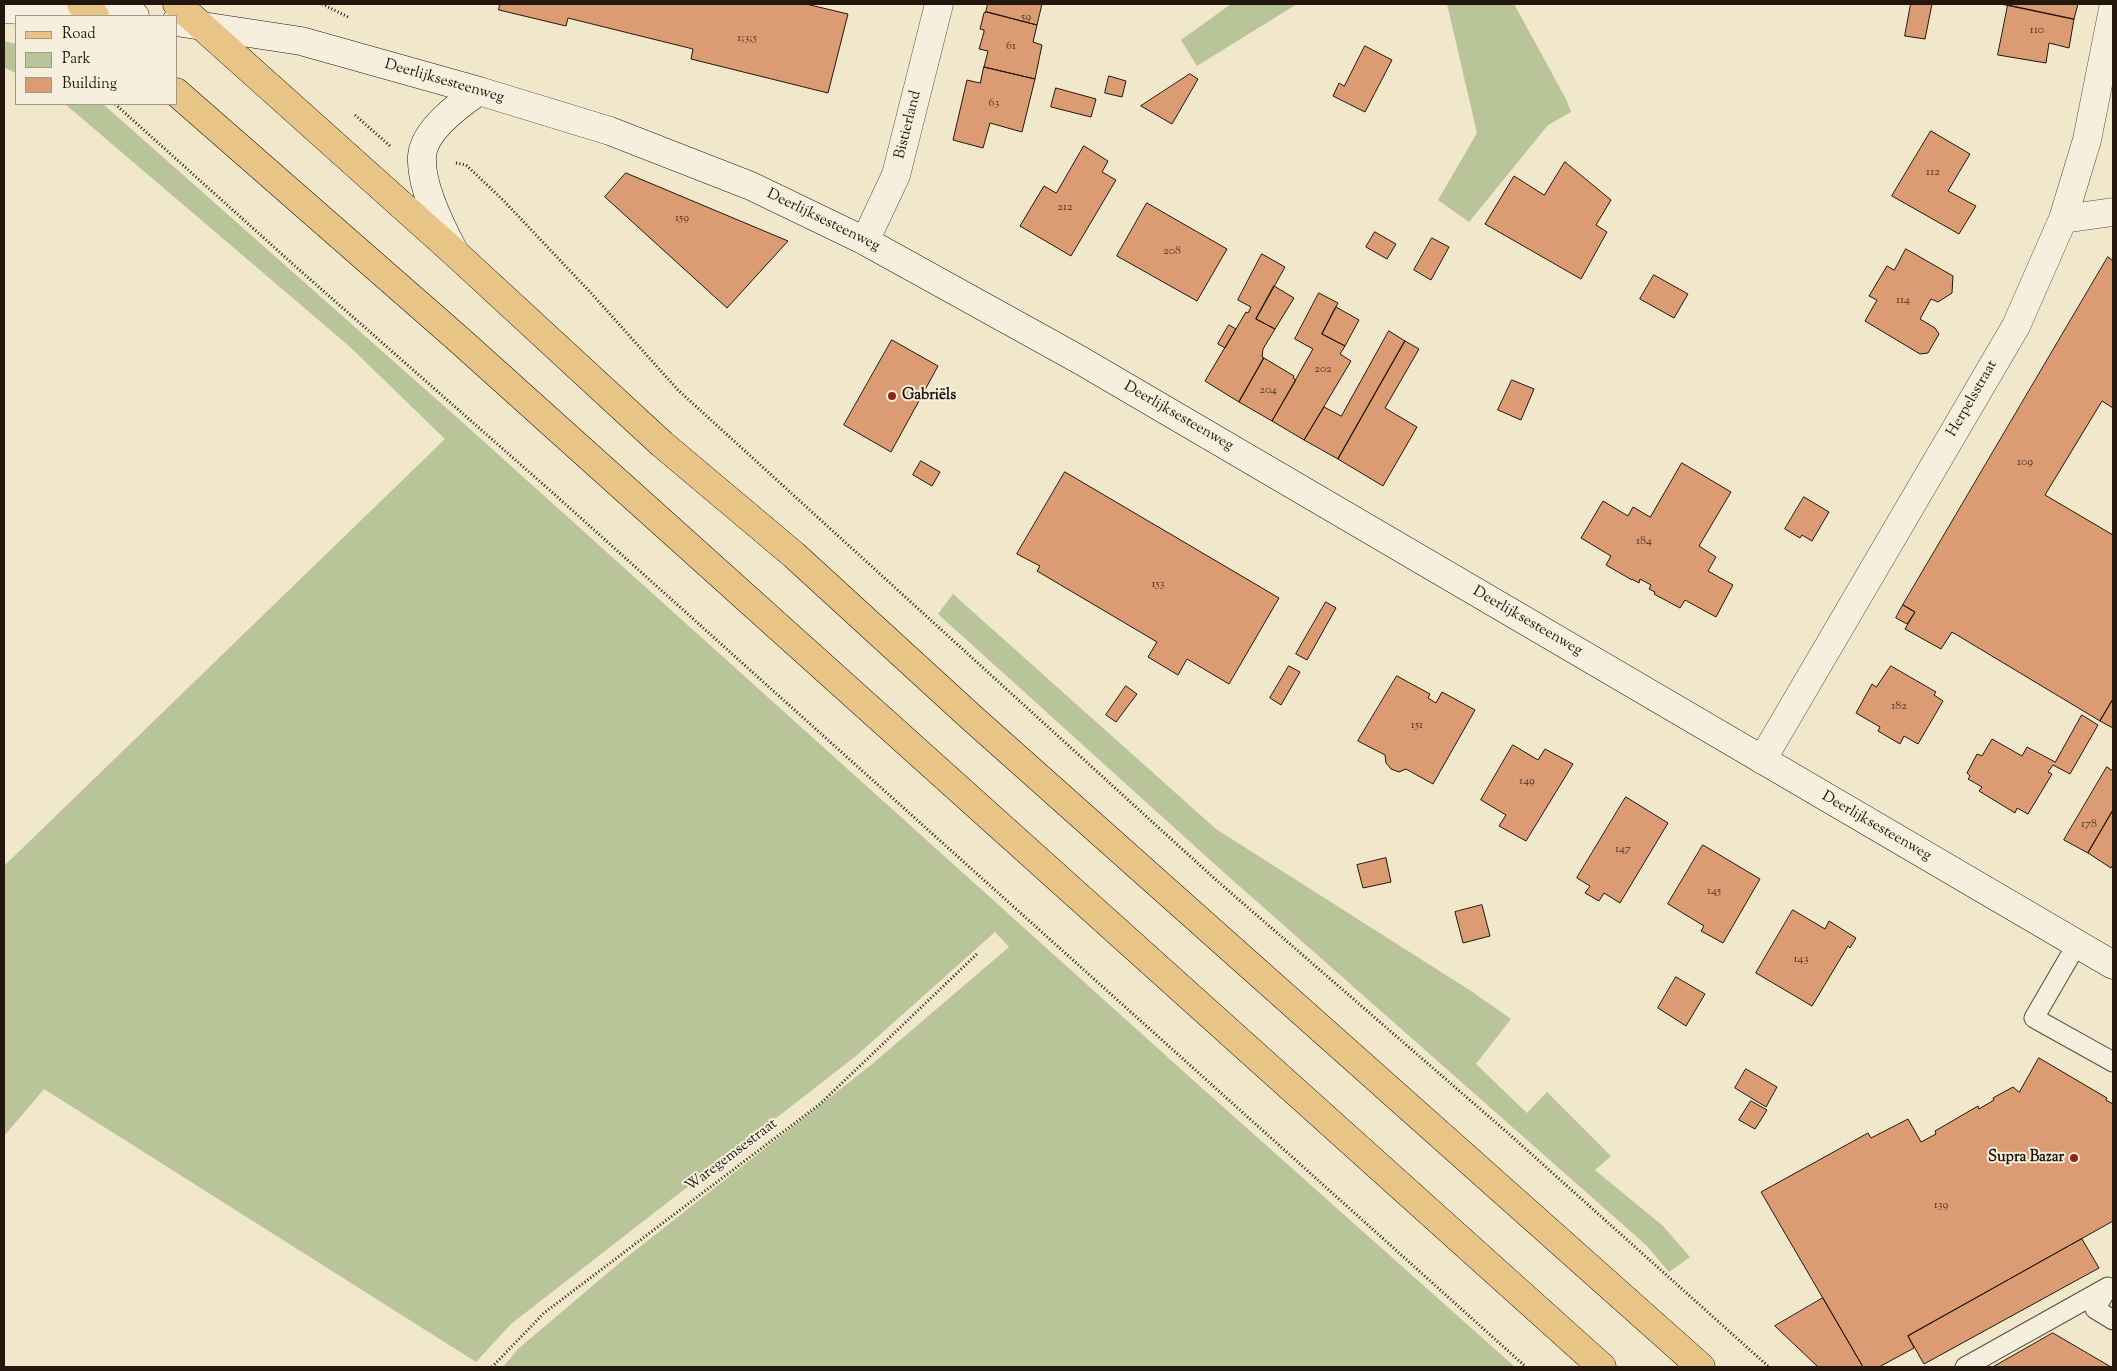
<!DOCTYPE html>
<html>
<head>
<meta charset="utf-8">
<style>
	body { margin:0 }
	#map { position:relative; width:2117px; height:1371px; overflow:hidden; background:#f1e7cb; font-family:"Sorts Mill Goudy",serif }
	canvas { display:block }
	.frame { position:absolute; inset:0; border:5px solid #23170d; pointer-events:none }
	.legend { position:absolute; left:15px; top:15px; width:162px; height:90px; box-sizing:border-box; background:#f6efdd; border:1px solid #a2998a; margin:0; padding:6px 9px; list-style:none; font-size:15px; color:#23170d }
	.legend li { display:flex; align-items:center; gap:10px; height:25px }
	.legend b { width:25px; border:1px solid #a2998a }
</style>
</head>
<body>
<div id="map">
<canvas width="2117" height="1371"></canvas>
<div class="frame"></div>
<ul class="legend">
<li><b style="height:6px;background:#e8c486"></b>Road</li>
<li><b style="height:14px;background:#b9c598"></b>Park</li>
<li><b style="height:14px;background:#db9b73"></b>Building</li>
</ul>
</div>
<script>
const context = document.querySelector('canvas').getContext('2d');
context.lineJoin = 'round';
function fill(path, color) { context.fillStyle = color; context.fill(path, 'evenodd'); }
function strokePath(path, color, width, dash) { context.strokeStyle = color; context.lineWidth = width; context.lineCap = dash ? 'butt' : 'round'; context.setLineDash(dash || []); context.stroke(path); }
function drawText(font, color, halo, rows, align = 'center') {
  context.font = font + ' "Sorts Mill Goudy",serif'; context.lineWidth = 4; context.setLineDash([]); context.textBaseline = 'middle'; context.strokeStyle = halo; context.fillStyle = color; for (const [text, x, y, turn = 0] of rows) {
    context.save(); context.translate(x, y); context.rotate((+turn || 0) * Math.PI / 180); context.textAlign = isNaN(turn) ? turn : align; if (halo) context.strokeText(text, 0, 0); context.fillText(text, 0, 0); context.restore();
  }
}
fill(new Path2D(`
	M1231,4H1297L1197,66L1181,40Z
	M1447,4H1514L1566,99L1571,112L1548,125L1469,222L1438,200L1477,133Z
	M4,41L16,44V73L5,68Z
	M65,104H103L461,421L1203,1089L1515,1367H503L518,1349L623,1260L871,1065L1009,947L995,932L856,1056L511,1324L476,1362L44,1089L4,1136V866L445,439L349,346Z
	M953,594L1216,829L1471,991L1511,1019L1476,1064L1527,1113L1547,1092L1611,1156L1595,1170L1663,1226L1690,1257L1669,1272L1646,1245L1220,869L938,614Z`), '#b9c598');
const building = new Path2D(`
	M500,4H806L848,14L828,93L691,59L693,49L568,18L566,26L499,10Z
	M988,4H1042L1037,25L986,12Z
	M1911,4H1932L1925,39L1905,36Z
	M2001,4H2078L2074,19Z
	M2008,5L2074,19L2069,48L2049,43L2046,63L1998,55Z
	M988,12L1037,25L1033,42L1042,45L1035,79L984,67L988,51L979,49L984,32V30L980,29L984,13Z
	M1365,46L1392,60L1365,112L1333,96L1339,83L1344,86Z
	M984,67L1035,79L1022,132L990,123L983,148L953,140L967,80L980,83Z
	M1190,74L1198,79L1172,124L1141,106Z
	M1109,76L1126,81L1122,97L1105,93Z
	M1056,88L1096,99L1091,117L1051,107Z
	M1931,131L1970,154L1948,191L1976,206L1959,234L1892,196Z
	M1084,146L1108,161L1102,172L1116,180L1071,256L1020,226L1044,186L1056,193Z
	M1565,162L1611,200L1596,225L1607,232L1581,279L1485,224L1514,176L1544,195Z
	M626,173L788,241L727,308L605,197Z
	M1147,203L1227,249L1197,301L1117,256Z
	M1375,232L1396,244L1387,259L1366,247Z
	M1432,238L1449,247L1431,280L1414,270Z
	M1906,249L1953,276L1952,293L1938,302L1931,299L1920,319L1935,328L1939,334L1928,353L1920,354L1865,321L1877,300L1869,296L1887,266L1894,270Z
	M1262,254L1285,267L1256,319L1275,329L1263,349L1262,357L1264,358L1239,402L1205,381L1246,312L1248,313L1251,307L1238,300Z
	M2108,257L2113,261V408L2102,401L2045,495L2113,535V699L2100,721L1952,632L1941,649L1905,629L1915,612L1903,605Z
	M1654,275L1688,294L1674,318L1640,299Z
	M1274,286L1294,298L1275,329L1256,319Z
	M1319,293L1338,303L1322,334L1345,346L1340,354L1351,361L1304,440L1272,421L1313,349L1295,339Z
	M1336,307L1359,320L1345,346L1322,334Z
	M1229,325L1236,329L1225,348L1218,344Z
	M1389,331L1405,341L1338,459L1304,440L1324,407L1341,416Z
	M892,340L938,366L891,452L844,425Z
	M1405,341L1419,349L1385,408L1417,427L1383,486L1338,459Z
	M1264,358L1294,376L1293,378L1296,380L1272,421L1239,402Z
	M1512,380L1534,389L1521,420L1498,410Z
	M921,461L940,472L932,486L913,475Z
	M1682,463L1731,492L1699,546L1716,557L1708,571L1733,585L1716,617L1685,600L1680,608L1654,594L1655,592L1649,589L1651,585L1640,579L1639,583L1632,579V580L1606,565L1611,556L1581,538L1603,501L1628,516L1633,507L1650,517Z
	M1065,472L1279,598L1229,684L1187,659L1178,675L1148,657L1157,642L1037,571L1040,566L1017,554Z
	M1804,497L1829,512L1812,541L1802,535L1800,538L1785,529Z
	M1326,602L1336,608L1307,660L1296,654Z
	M1903,605L1915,612L1907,624L1896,618Z
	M1289,666L1300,672L1281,705L1270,698Z
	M1891,666L1936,692L1934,695L1943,701L1918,744L1904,736L1900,744L1878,731L1880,727L1856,713L1872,684L1876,687Z
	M1397,676L1430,694L1428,698L1436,703L1442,692L1475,710L1433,784L1406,769L1399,772L1391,769L1386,763L1385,755L1358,741Z
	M1126,686L1137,694L1116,722L1106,715Z
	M2113,699V728L2100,721Z
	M2082,715L2098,725L2070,774L2053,765L2048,772L2052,774L2028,814L2017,808L2015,813L1979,791L1982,787L1968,779L1970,776L1967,773L1977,754L1982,756L1992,739L2022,756L2027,747L2055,762Z
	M1513,745L1538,760L1545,749L1573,764L1526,841L1499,826L1506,815L1481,800Z
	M2107,767L2113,771V810L2088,853L2064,840Z
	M1626,797L1668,823L1620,903L1604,893L1599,901L1585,893L1590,886L1577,878Z
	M2113,810V865L2111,868L2088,853Z
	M1703,845L1760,879L1723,943L1701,931L1704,926L1668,904Z
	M1386,858L1391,882L1363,888L1357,865Z
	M1482,905L1490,936L1463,943L1455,912Z
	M1793,910L1825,929L1829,921L1856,938L1850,948L1848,946L1812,1006L1756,973Z
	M1676,977L1705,994L1686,1026L1658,1008Z
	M2039,1058L2107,1098L2106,1100L2113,1104V1221L1908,1336L1914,1348L1879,1367H1863L1761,1192L1868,1133L1871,1138L1908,1119L1921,1142L1936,1134L1935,1131L1978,1106L1979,1109L1994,1100L1993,1098L2013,1087L2019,1092Z
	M1746,1069L1777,1087L1766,1107L1735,1088Z
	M1751,1101L1767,1110L1755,1129L1739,1120Z
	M2082,1239L2099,1268L1924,1364L1908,1336Z
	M1823,1298L1863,1367H1818L1775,1326Z
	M2053,1333L2111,1367H1993Z`);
fill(building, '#db9b73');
strokePath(building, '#23170d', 1);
const service = new Path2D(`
	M2077,944L2034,1018L2113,1062
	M2107,1289L2095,1309L2113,1320
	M1965,1367L2108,1287`);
const minor = new Path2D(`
	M2063,219L2113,212
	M865,241L896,175L939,4
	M1762,760L2016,326L2063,219L2087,140L2113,9`);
const tertiary = new Path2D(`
	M4,9L92,14`);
const secondary = new Path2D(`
	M92,14L135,16
	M176,22L301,41L479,91L610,131L751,186L865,241L1080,360L2113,965
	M455,253C441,227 420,186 422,156C424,130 460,104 479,91`);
const primary = new Path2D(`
	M81,4L95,16
	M177,4L455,253L662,444L794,555L972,718L1701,1367
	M176,92L456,337L1602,1367`);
strokePath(service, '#564b3c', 21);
strokePath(minor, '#564b3c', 29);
strokePath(tertiary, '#564b3c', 29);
strokePath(secondary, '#23170d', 29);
strokePath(primary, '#23170d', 29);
strokePath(new Path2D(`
	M322,4L350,18
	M115,104L295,266L553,493L1526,1367
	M355,115L390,146
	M456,163L466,165L503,200L591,293L678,390L1215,879L1509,1134L1769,1367
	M492,1367L544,1313L820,1104L978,953`), '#23170d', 3, [1, 2.5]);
strokePath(service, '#f6efdd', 19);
strokePath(minor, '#f6efdd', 28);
strokePath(tertiary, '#f6efdd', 28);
strokePath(secondary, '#f6efdd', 28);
strokePath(primary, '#e8c486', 28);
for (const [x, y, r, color] of [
	[892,396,5,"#8f2418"],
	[2074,1158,5,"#8f2418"]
]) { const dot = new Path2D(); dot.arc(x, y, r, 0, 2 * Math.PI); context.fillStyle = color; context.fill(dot); strokePath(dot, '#f6efdd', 2); }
drawText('12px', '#513826', null, [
	["59",1026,18],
	["110",2037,31],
	["1;3;5",747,39],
	["61",1011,47],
	["63",994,104],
	["112",1933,173],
	["212",1065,208],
	["159",682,219],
	["208",1172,252],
	["114",1903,301],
	["202",1323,370],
	["204",1268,391],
	["109",2025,463],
	["184",1644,542],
	["153",1158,585],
	["182",1899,707],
	["151",1417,726],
	["149",1527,782],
	["178",2089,825],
	["147",1623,850],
	["145",1714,892],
	["143",1801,960],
	["139",1941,1206]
]);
drawText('15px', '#23170d', '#f6efdd', [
	["Deerlijksesteenweg",444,82,16],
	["Bistierland",909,125,-76],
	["Deerlijksesteenweg",823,221,26],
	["Herpelsstraat",1973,399,-60],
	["Deerlijksesteenweg",1178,417,30],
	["Deerlijksesteenweg",1527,622,30],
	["Deerlijksesteenweg",1876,827,30],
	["Waregemsestraat",732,1156,-37]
]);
drawText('bold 15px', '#23170d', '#f6efdd', [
	["Gabriëls",902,396],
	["Supra Bazar",2064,1158,"right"]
], 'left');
</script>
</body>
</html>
